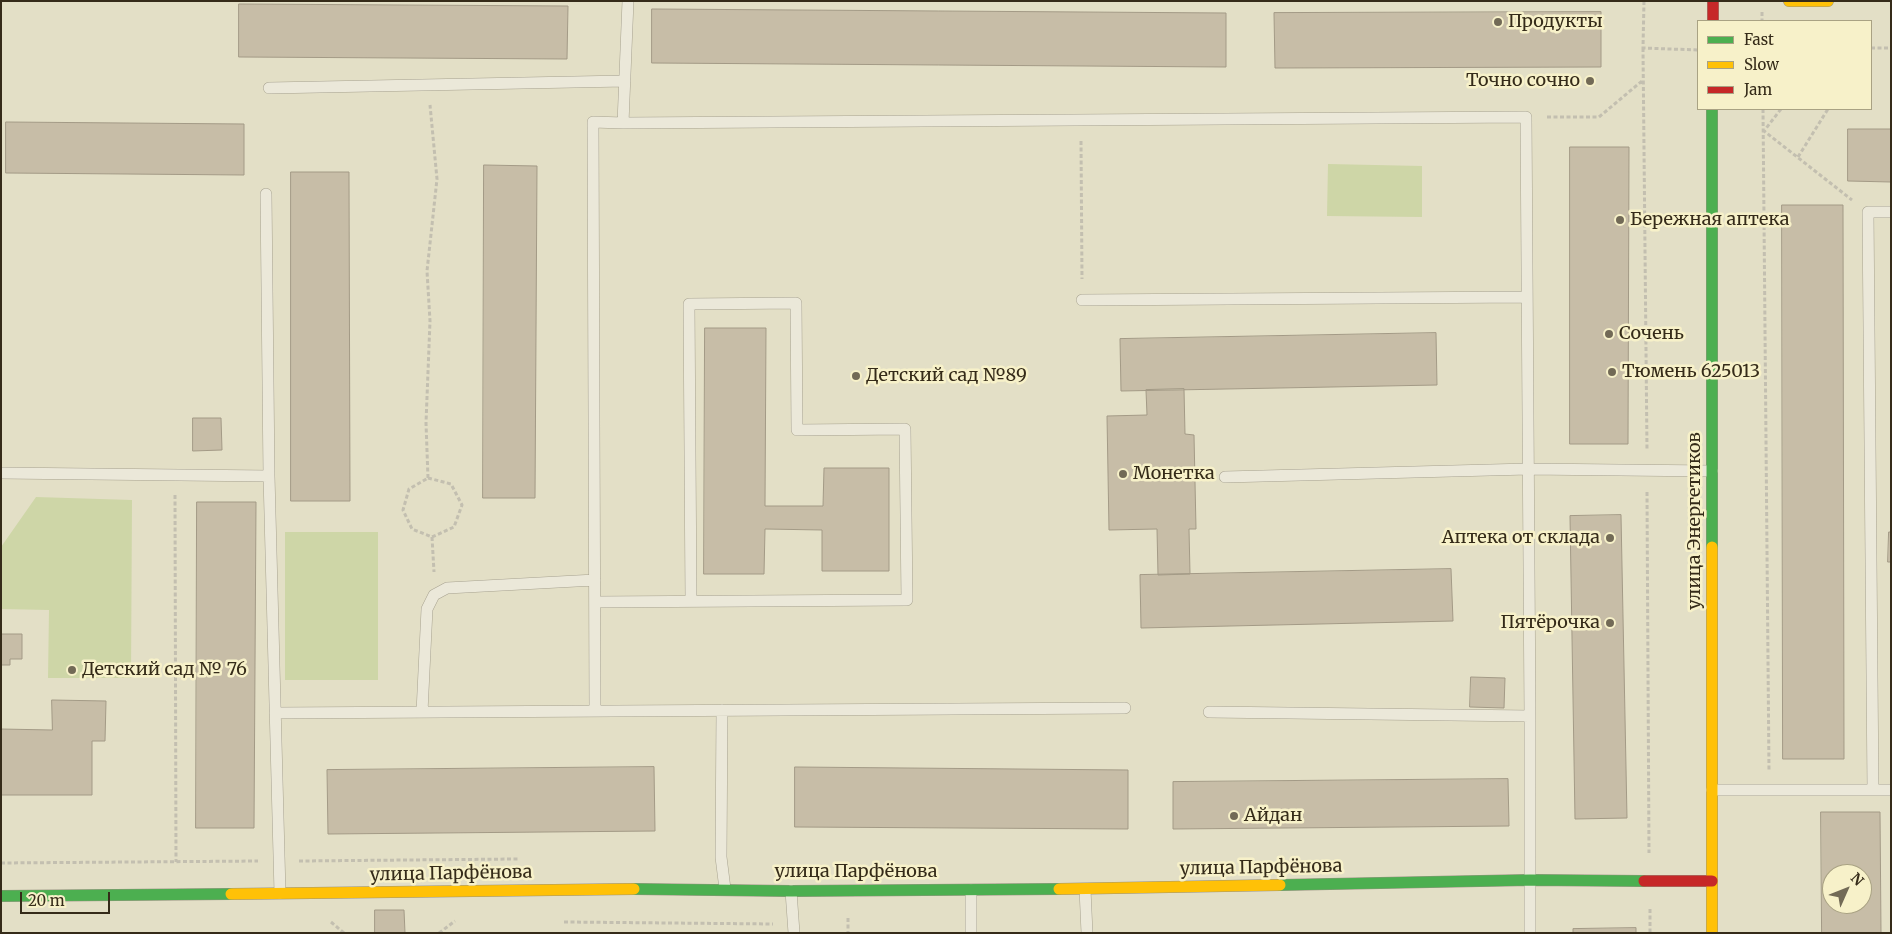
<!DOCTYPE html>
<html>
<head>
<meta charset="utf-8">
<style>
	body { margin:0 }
	#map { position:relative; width:1892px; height:934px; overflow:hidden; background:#e3dfc6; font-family:Merriweather,serif }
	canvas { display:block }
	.frame { position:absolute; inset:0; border:2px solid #352b19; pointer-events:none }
	.legend { position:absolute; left:1697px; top:20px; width:175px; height:90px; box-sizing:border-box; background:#f7f1c9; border:1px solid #a9a283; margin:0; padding:6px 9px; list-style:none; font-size:15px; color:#352b19 }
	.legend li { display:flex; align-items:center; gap:10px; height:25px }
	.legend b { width:25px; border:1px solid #a9a283 }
	.north { position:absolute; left:1822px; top:864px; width:50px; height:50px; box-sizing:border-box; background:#f7f1c9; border:1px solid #a9a283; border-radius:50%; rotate:46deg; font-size:14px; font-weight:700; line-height:20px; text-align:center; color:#352b19 }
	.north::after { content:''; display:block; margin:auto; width:18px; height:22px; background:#726a56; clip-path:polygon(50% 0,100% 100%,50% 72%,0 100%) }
	.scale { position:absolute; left:20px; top:892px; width:90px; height:22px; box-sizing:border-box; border:2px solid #352b19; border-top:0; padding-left:6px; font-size:15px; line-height:18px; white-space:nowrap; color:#352b19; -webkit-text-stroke:4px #f7f1c9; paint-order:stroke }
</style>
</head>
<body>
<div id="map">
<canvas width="1892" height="934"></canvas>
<div class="frame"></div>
<ul class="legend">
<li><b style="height:6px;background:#4caf50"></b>Fast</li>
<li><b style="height:6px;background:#ffc107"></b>Slow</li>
<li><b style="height:6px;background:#c62828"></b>Jam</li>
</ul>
<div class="north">N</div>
<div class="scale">20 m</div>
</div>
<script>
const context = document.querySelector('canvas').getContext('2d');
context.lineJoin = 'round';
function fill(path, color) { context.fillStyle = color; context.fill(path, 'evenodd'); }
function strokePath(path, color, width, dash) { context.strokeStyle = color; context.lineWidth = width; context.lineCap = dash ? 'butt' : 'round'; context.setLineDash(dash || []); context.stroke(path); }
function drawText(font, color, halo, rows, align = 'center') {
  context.font = font + ' Merriweather,serif'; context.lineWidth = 5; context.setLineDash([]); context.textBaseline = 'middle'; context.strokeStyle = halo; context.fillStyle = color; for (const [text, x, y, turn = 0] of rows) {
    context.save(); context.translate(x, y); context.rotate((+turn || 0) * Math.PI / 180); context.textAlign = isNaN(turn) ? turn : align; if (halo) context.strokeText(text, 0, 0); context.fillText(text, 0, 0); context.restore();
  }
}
fill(new Path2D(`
	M1328,164L1422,166V217L1327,216Z
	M36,497L132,500L131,678H48L49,610L1,609V547Z
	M285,532H378V680H285Z`), '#ced6a7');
const building = new Path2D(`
	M239,4L568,6L567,59L239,57Z
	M652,9L1226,13V67L652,63Z
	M1601,12V67L1275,68L1274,13Z
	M6,122L244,124V175L6,173Z
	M1848,129H1891V182L1848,181Z
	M1570,147H1629L1628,444H1570Z
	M484,165L537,166L535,498H483Z
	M291,172H349L350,501H291Z
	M1782,205H1843L1844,759H1783Z
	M705,328H766L765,506H823L824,468H889V571H822V530L765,529L764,574H704Z
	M1436,333L1437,385L1121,391L1120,339Z
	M1184,389L1185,434L1194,435L1196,529H1189L1190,574L1158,575L1157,529L1109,530L1107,416L1147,415L1146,390Z
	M193,418H221L222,450L193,451Z
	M197,502H256L254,828H196Z
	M1621,515L1627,818L1575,819L1570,516Z
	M1889,532H1891V562H1888Z
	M1451,569L1453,621L1141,628L1140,575Z
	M1,634H22V659H10V665H1Z
	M1471,677L1505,678L1504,708L1470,707Z
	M52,700L106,701L105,741H92V795H1V729L52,730Z
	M654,767L655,831L328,834L327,770Z
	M795,767L1128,770V829L795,827Z
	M1508,779L1509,826L1173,829V782Z
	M1821,812H1880L1881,933H1822ZM1832,874H1862V904H1832Z
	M375,910H404L405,933H375Z
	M1636,928V933H1573V929Z`);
fill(building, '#c7bda7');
strokePath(building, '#a39a86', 1);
const lane = new Path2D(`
	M628,1L623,123L1526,117L1530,716V933
	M269,88L625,81
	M1082,300L1527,297
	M1,473L269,476L266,194
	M269,476L280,893
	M1225,477L1528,469L1712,471
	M595,602L907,600L905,429L797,430L796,303L689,304L691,601
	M722,710L721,857L725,889
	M595,711L593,122L623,123
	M422,712L427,609L434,595L447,588L595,580
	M1209,712L1530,716
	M275,713L1125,708
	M1712,790H1891
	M1873,790L1868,212H1891
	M1085,889L1087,933
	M971,890V933
	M791,891L794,933`);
const fast = new Path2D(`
	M1712,109V547
	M1280,885L1530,880L1644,881
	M634,889L791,891L1059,889
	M1,896L231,894`);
const slow = new Path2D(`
	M1789,1H1828
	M1712,547V933
	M1059,889L1280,885
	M231,894L634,889`);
const jam = new Path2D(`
	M1713,1V21
	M1644,881H1712`);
strokePath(lane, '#a7a290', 12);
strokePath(fast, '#979280', 12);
strokePath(slow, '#979280', 12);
strokePath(jam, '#979280', 12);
strokePath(new Path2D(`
	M1644,1L1643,48L1698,50
	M1762,12V21
	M1643,48L1647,450
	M1871,48H1891
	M1763,109L1769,771
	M1781,109L1764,131L1852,200
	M1547,117H1599L1642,81
	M1081,141L1082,279
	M1798,157L1828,109
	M428,478L426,423L430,321L427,271L437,179L430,105
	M428,478L451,484L462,505L454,527L432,537L412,529L403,510L409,489Z
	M1647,492L1649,853
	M175,495L176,862
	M432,537L434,572
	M299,861L518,859
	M1,863L258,861
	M1650,909V933
	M848,918V933
	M331,922L344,933
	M564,922L773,924
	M439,933L455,921`), '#c3bfb0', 3, [4, 2.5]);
strokePath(lane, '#ebe8d9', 11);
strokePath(fast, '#4caf50', 11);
strokePath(slow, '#ffc107', 11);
strokePath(jam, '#c62828', 11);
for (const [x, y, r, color] of [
	[1498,22,5,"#726a56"],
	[1590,81,5,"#726a56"],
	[1620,220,5,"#726a56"],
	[1609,334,5,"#726a56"],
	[1612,372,5,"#726a56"],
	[856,376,5,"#726a56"],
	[1123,474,5,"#726a56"],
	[1610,538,5,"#726a56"],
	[1610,623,5,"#726a56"],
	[72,670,5,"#726a56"],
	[1234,816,5,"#726a56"]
]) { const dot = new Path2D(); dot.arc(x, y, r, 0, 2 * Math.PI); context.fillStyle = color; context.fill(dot); strokePath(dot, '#f7f1c9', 2); }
drawText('18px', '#352b19', '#f7f1c9', [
	["Продукты",1508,22],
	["Точно сочно",1580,81,"right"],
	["Бережная аптека",1630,220],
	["Сочень",1619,334],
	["Тюмень 625013",1622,372],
	["Детский сад №89",866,376],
	["Монетка",1133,474],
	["Аптека от склада",1600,538,"right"],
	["Пятёрочка",1600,623,"right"],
	["Детский сад № 76",82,670],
	["Айдан",1244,816]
], 'left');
drawText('18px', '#352b19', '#f7f1c9', [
	["улица Энергетиков",1695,521,-90],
	["улица Парфёнова",1261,868,-1],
	["улица Парфёнова",856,872],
	["улица Парфёнова",451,874,-1]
]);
</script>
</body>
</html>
